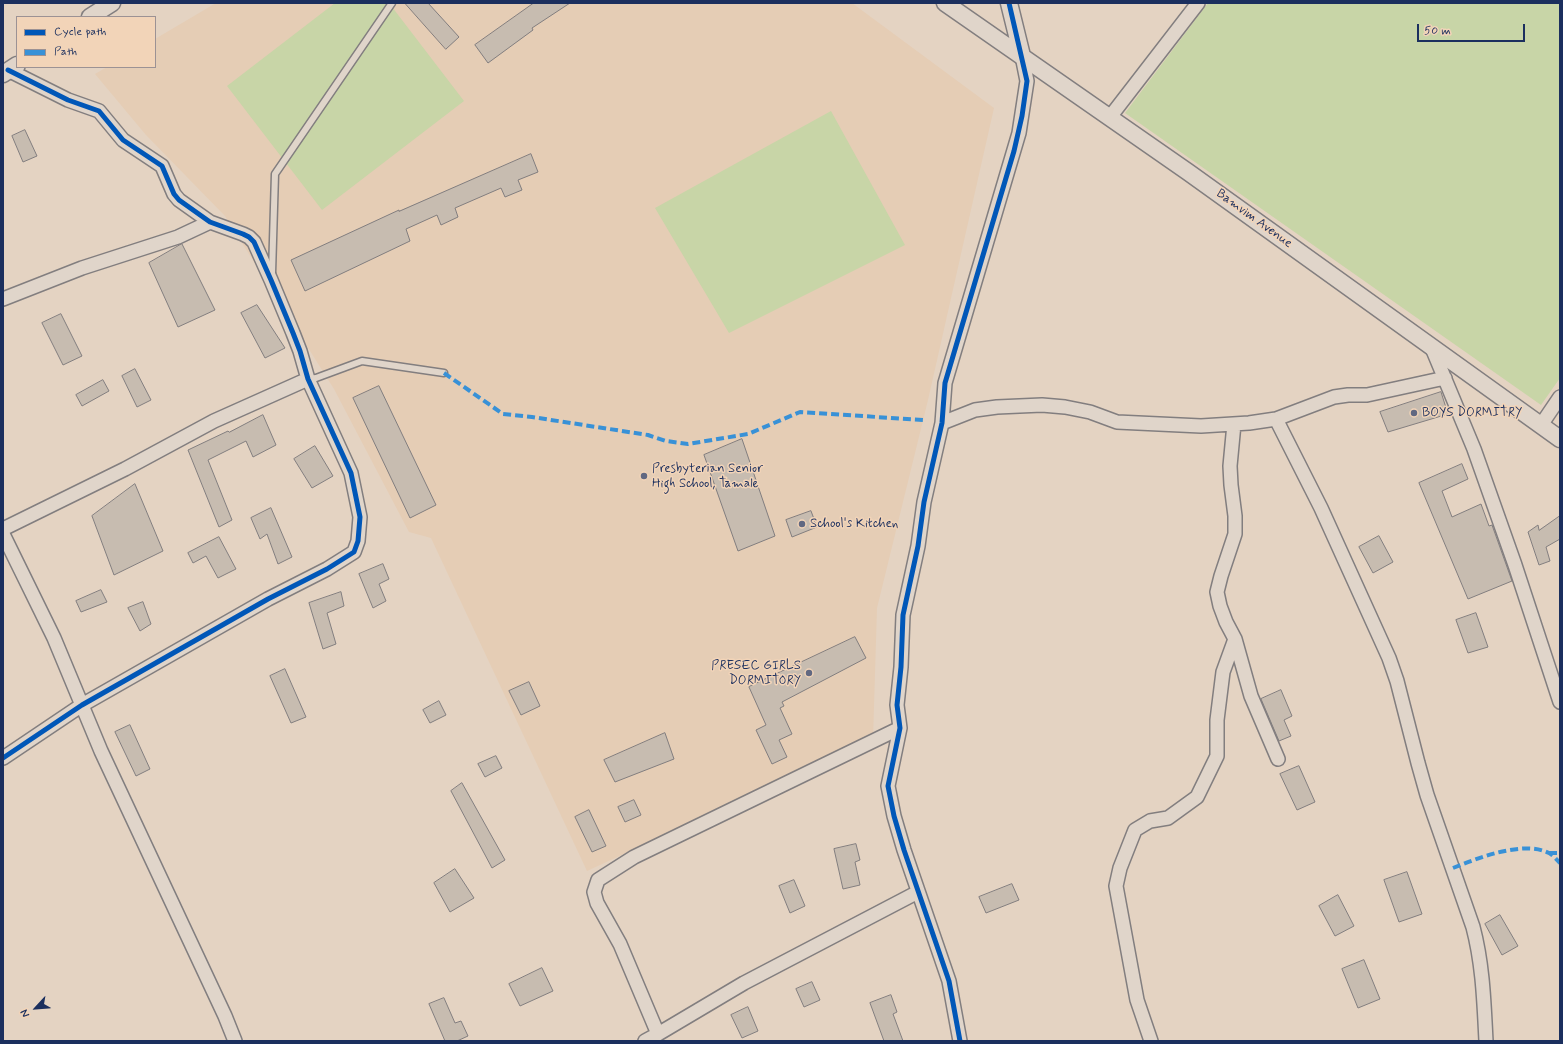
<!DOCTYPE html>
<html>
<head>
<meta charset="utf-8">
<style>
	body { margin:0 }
	#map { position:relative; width:1563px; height:1044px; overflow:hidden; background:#e4d3c2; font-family:Mynerve,sans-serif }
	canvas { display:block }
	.frame { position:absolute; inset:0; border:4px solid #1b2f5e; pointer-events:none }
	.legend { position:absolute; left:16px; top:16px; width:140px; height:52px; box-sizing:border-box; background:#f2d4b8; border:1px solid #9c9294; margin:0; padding:5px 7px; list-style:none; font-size:12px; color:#1b2f5e }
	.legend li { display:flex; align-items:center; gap:8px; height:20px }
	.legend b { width:20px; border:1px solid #9c9294 }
	.north { position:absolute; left:16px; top:988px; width:40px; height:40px; -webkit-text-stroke:3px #f2d4b8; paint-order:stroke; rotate:244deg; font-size:11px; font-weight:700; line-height:16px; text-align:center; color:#1b2f5e }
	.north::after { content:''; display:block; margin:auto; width:14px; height:18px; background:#1b2f5e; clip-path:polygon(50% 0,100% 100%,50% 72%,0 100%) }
	.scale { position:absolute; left:1417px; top:24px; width:108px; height:18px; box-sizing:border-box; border:2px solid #1b2f5e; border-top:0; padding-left:5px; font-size:12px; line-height:14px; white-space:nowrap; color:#1b2f5e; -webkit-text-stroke:3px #f2d4b8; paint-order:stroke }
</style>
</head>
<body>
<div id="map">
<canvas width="1563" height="1044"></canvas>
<div class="frame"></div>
<ul class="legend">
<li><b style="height:5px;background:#0057b8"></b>Cycle path</li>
<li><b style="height:5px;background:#3891d7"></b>Path</li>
</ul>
<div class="north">N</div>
<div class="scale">50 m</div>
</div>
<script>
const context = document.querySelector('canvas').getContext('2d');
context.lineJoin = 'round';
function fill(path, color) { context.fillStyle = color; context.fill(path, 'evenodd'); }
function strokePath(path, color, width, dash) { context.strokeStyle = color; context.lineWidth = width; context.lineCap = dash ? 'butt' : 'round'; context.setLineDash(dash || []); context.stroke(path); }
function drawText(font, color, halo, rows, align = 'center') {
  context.font = font + ' Mynerve,sans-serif'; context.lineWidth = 3; context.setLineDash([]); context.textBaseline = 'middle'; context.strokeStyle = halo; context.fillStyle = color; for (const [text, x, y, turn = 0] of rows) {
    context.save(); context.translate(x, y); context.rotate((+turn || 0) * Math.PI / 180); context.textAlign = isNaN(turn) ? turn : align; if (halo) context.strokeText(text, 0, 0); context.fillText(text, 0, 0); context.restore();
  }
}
fill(new Path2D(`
	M216,3H852L994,108L928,400L877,608L873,739L587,871L431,538L409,532L334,389L225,216L146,135L95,74L107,67H155V39Z`), '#e5cdb5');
fill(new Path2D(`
	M335,3H389L464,101L322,210L227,86Z
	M1208,3H1560V378L1541,405L1125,113Z
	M831,111L905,245L729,333L655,208Z`), '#c8d5a7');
const building = new Path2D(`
	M405,3H428L459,37L446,49Z
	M534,3H570L532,28L533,30L488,63L475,45Z
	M25,130L37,156L23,162L12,136Z
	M531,154L538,172L518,180L522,190L505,197L501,188L455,208L458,217L441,225L437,215L406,229L410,241L305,291L291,260L399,210V211Z
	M182,244L215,310L178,327L149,263Z
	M257,305L285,348L265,358L241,313Z
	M61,314L82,356L63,365L42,323Z
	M135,369L151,400L137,407L122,376Z
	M103,380L109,391L82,406L76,395Z
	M379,386L436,505L410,518L353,398Z
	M1441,392L1448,414L1388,432L1380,412Z
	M263,415L276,445L253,457L246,441L208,460L232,520L219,527L188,450L228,431L229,432Z
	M742,439L775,536L738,551L704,455Z
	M315,446L333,476L312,488L294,459Z
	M1462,464L1468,479L1442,491L1452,517L1481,504L1489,526L1492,525L1512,581L1468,599L1419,483Z
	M135,484L163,551L114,575L92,516Z
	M271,508L292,557L278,564L267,534L260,539L251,518Z
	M811,511L817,527L792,537L786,520Z
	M1560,516V539L1546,547L1550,561L1539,565L1528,532L1538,525L1539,530Z
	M1379,536L1393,562L1373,573L1359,547Z
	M219,537L236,569L218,578L206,556L193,563L188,553Z
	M383,564L389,579L379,584L386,601L373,608L359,574Z
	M101,590L107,602L81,612L76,601Z
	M341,592L344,606L327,613L336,644L323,649L309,603Z
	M143,602L151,624L140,631L128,608Z
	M1476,613L1488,647L1468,653L1456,620Z
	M855,637L866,658L782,702L784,706L780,708L792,734L779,740L787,757L772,764L756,730L766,725L749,687Z
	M285,669L306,717L291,723L270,676Z
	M529,682L540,706L521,715L509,691Z
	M1281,690L1292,716L1284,720L1291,736L1279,741L1261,699Z
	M439,701L446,715L430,723L423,710Z
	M130,725L150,769L136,776L115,732Z
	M665,733L674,759L615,782L604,760Z
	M496,756L502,768L485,777L478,764Z
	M1299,766L1315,802L1297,810L1280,774Z
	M462,783L505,860L492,868L451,791Z
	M634,800L641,815L625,822L618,807Z
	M589,810L606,846L592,852L575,817Z
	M856,844L860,860L855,862L860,885L843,889L834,849Z
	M455,869L474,898L450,912L434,883Z
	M1407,872L1422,914L1399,922L1384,880Z
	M794,880L805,906L790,913L779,886Z
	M1012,884L1019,900L986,913L979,897Z
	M1338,895L1354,926L1335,936L1319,906Z
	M1500,915L1518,946L1502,955L1485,924Z
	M1364,960L1380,999L1358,1008L1342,969Z
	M542,968L553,991L520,1006L509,984Z
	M812,982L820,1000L804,1007L796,989Z
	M891,995L897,1012L893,1014L903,1041H884L870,1003Z
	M444,998L455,1023L461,1021L468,1036L457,1041H445L429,1004Z
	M748,1007L758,1031L742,1038L731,1015Z`);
fill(building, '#c7bcb0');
strokePath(building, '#827e7f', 1);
const service = new Path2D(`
	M272,273L275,174L392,3
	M308,379L316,378L362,361L444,373`);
const minor = new Path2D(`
	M1110,117L1198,3
	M3,299L82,268L178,237L210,222
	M1432,348L1474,449L1515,565L1560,702
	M1276,419L1321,508L1389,658L1397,681L1418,763L1427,795L1473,927C1483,965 1484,1003 1486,1041
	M942,423L975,410L997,407L1042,405L1065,407L1090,412L1117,422L1201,426L1249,423L1276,419L1334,397L1348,395H1367L1445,378
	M1234,424L1230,466L1231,485L1235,516V534L1221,576L1217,592L1220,606L1226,622L1235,639L1251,696L1278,759
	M1541,425L1560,397
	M3,529L125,469L214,421L308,379
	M3,534L54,638L101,751L225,1016L235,1041
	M3,758L82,705L268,599L327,569L354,552L358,541L360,517L351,473L308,379L300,351L293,333L271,280L254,242L249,237L243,234L210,222L179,200L174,194L162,166L123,140L99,111L68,100L8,70
	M658,1034L620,944L597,903L594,892L598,880L634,857L900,728
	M645,1041L658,1034L744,983L918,892
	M960,1041L949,981L904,850L894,816L888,786L900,728L897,705L901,667L903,615L918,546L924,502L942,423L945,383L1019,133L1027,81L1022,56
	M1151,1041L1137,1000L1116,886L1120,868L1135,830L1150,821L1168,818L1197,797L1217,756V720L1223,672L1235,639`);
const tertiary = new Path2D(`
	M945,3L1188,172L1560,439
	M1009,3L1022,56
	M90,17L112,3
	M3,74L17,65`);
strokePath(service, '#827e7f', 9);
strokePath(minor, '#827e7f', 16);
strokePath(tertiary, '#827e7f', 19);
strokePath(service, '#e0d5ca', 6);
strokePath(minor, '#e0d5ca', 13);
strokePath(tertiary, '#e0d5ca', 16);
strokePath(new Path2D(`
	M444,373L503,414L532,417L648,435L666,441L688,444L748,434L800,412L923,420
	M1549,853H1560
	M1453,868C1478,858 1523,840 1549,853C1553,855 1557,860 1560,863`), '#3891d7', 4, [8, 4]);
strokePath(new Path2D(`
	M3,758L82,705L268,599L327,569L354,552L358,541L360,517L351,473L308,379L300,351L293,333L271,280L254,242L249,237L243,234L210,222L179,200L174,194L162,166L123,140L99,111L68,100L8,70
	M960,1041L949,981L904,850L894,816L888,786L900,728L897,705L901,667L903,615L918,546L924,502L942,423L945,383L1014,151L1022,116L1027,81L1009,3`), '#0057b8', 5);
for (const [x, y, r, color] of [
	[1414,413,4,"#616881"],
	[644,476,4,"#616881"],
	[802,524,4,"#616881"],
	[809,673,4,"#616881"]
]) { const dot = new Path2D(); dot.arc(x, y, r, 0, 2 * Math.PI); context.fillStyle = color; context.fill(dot); strokePath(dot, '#f2d4b8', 1.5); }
drawText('13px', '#1b2f5e', '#f2d4b8', [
	["Bamvim Avenue",1254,219,36]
]);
drawText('13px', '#1b2f5e', '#f2d4b8', [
	["BOYS DORMITRY",1422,413],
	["Presbyterian Senior",652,469],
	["High School, Tamale",652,484],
	["School's Kitchen",810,524],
	["PRESEC GIRLS",801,666,"right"],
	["DORMITORY",801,681,"right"]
], 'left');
</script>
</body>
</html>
